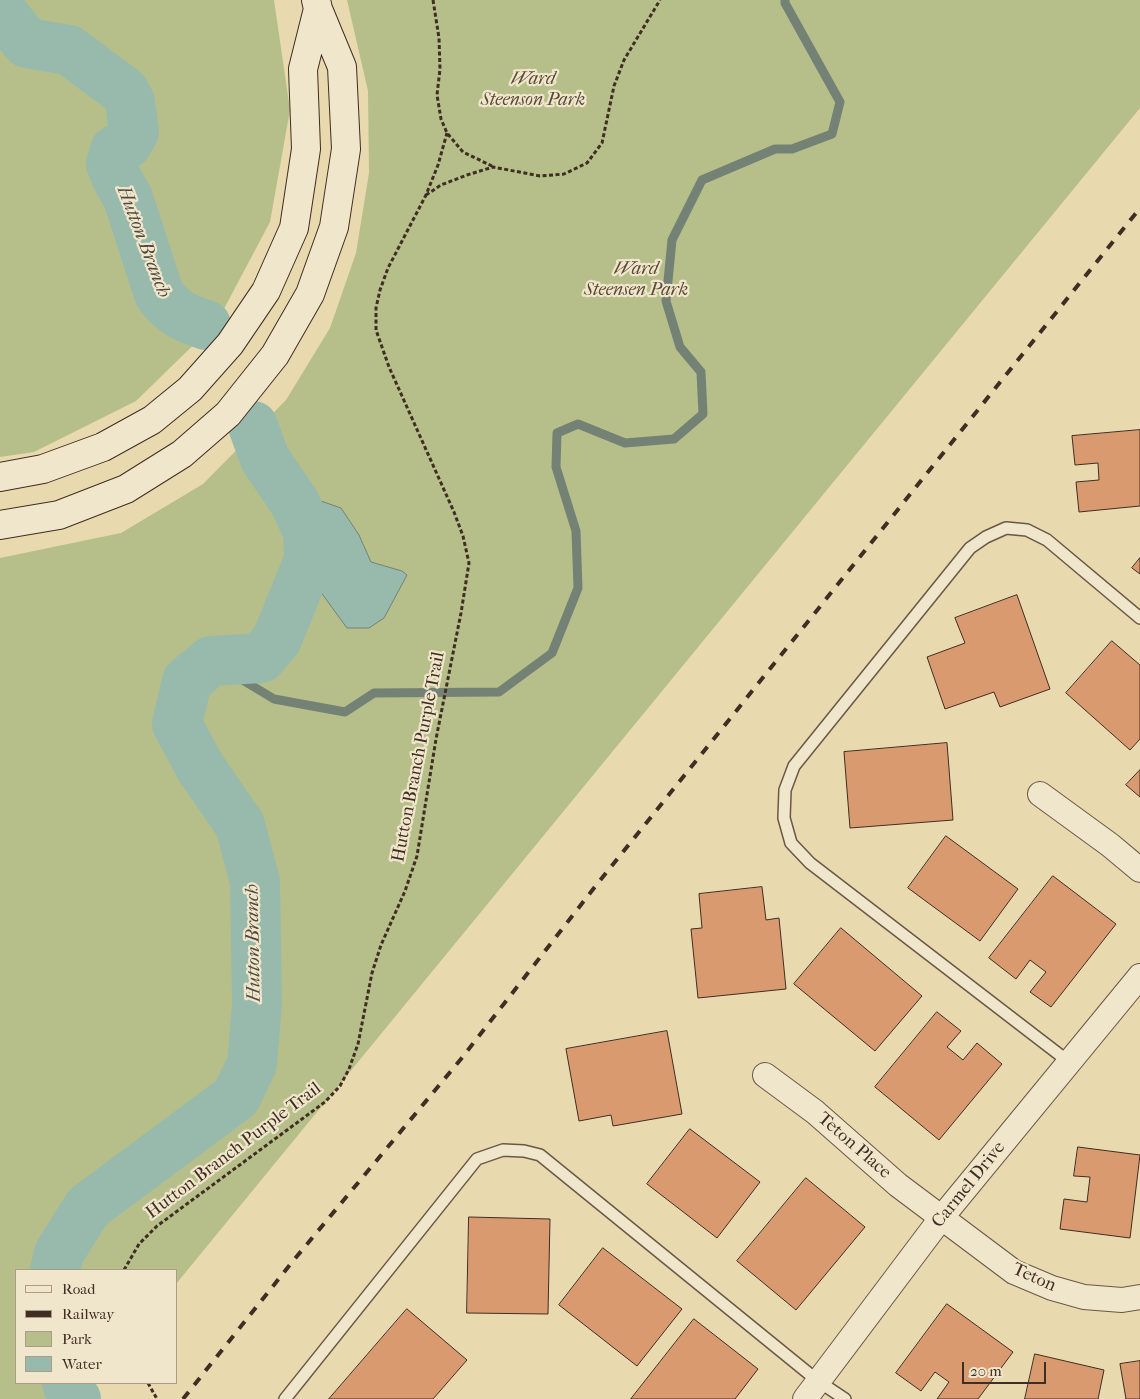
<!DOCTYPE html>
<html>
<head>
<meta charset="utf-8">
<style>
	body { margin:0 }
	#map { position:relative; width:1140px; height:1399px; overflow:hidden; background:#e8d9af; font-family:"IM FELL French Canon",serif }
	canvas { display:block }
	.legend { position:absolute; left:15px; top:1269px; width:162px; height:115px; box-sizing:border-box; background:#f0e6cb; border:1px solid #aa9c88; margin:0; padding:6px 9px; list-style:none; font-size:15px; color:#402d23 }
	.legend li { display:flex; align-items:center; gap:10px; height:25px }
	.legend b { width:25px; border:1px solid #aa9c88 }
	.scale { position:absolute; left:962px; top:1362px; width:84px; height:22px; box-sizing:border-box; border:2px solid #402d23; border-top:0; padding-left:6px; font-size:15px; line-height:18px; white-space:nowrap; color:#402d23; -webkit-text-stroke:4px #f0e6cb; paint-order:stroke }
</style>
</head>
<body>
<div id="map">
<canvas width="1140" height="1399"></canvas>
<ul class="legend">
<li><b style="height:6px;background:#f0e6cb"></b>Road</li>
<li><b style="height:6px;background:#402d23"></b>Railway</li>
<li><b style="height:14px;background:#b6bf8a"></b>Park</li>
<li><b style="height:14px;background:#97baad"></b>Water</li>
</ul>
<div class="scale">20 m</div>
</div>
<script>
const context = document.querySelector('canvas').getContext('2d');
context.lineJoin = 'round';
function fill(path, color) { context.fillStyle = color; context.fill(path, 'evenodd'); }
function strokePath(path, color, width, dash) { context.strokeStyle = color; context.lineWidth = width; context.lineCap = dash ? 'butt' : 'round'; context.setLineDash(dash || []); context.stroke(path); }
function drawText(font, color, halo, rows, align = 'center') {
  context.font = font + ' "IM FELL French Canon",serif'; context.lineWidth = 4.5; context.setLineDash([]); context.textBaseline = 'middle'; context.strokeStyle = halo; context.fillStyle = color; for (const [text, x, y, turn = 0] of rows) {
    context.save(); context.translate(x, y); context.rotate((+turn || 0) * Math.PI / 180); context.textAlign = isNaN(turn) ? turn : align; if (halo) context.strokeText(text, 0, 0); context.fillText(text, 0, 0); context.restore();
  }
}
fill(new Path2D(`
	M0,0H274L290,110L270,222L217,322L136,401L34,452L0,457Z
	M347,0H1140V108L176,1284V1270H16V1383H96L82,1399H0V558L121,533L203,484L286,400L330,328L356,253L369,173L368,91Z`), '#b6bf8a');
const water = new Path2D(`
	M290,464L312,498L341,508L359,535L371,562L402,571L407,575L384,618L369,628H347L320,591C303,596 304,608 297,622H288L279,619L277,609L286,593L302,550L290,510L268,472Z`);
fill(water, '#97baad');
strokePath(water, '#748276', 1);
strokePath(new Path2D(`
	M211,661L274,699L345,712L374,693L499,692L552,653L578,588L576,531L556,467L557,433L578,424L625,443L674,439L703,414L701,372L680,347L666,301L672,240L702,180L775,149H792L832,134L840,102L785,3V0`), '#748276', 9);
strokePath(new Path2D(`
	M0,10L27,43L69,50L124,91L130,102L134,132L127,144L115,150L111,164L117,179L128,198L159,294C173,313 185,318 206,325
	M55,1270L59,1253L88,1207L236,1097L252,1064L257,1004L255,882L240,825L200,767L177,724L187,681L211,661L261,658L277,639L309,560L308,532L295,503L265,459L253,426
	M67,1383L71,1395L76,1399`), '#97baad', 50);
const building = new Path2D(`
	M1140,430V506L1079,512L1076,482L1099,480L1098,463L1075,465L1072,436Z
	M1140,558V574L1132,568Z
	M1017,595L1050,689L1000,707L994,692L945,709L927,657L965,643L955,618Z
	M1112,641L1140,665V739L1130,750L1066,693Z
	M947,743L953,820L850,828L844,752Z
	M1140,770V797L1126,785Z
	M946,836L1018,889L980,941L908,888Z
	M1053,876L1116,924L1051,1007L1030,992L1046,972L1030,960L1016,979L989,958Z
	M762,887L766,920L779,918L786,989L698,998L691,929L702,928L699,894Z
	M841,928L922,996L875,1051L794,984Z
	M937,1012L961,1031L947,1047L963,1060L977,1043L1002,1064L939,1140L875,1087Z
	M667,1031L682,1114L613,1126L611,1115L579,1121L566,1049Z
	M690,1129L760,1182L717,1238L647,1184Z
	M1078,1147L1140,1155L1130,1238L1060,1229L1064,1199L1087,1202L1090,1177L1074,1176Z
	M806,1178L865,1227L796,1310L737,1261Z
	M469,1217L550,1219L548,1314L467,1313Z
	M603,1248L682,1309L637,1366L559,1305Z
	M947,1304L1013,1352L978,1399H937L949,1382L935,1372L921,1391L896,1373Z
	M407,1309L467,1360L433,1399H329Z
	M694,1319L758,1369L735,1399H631Z
	M1035,1354L1104,1370L1098,1399H1025Z
	M1140,1361V1399H1126L1120,1364Z`);
fill(building, '#da9a70');
strokePath(building, '#402d23', 1);
const lane = new Path2D(`
	M1069,1062L810,863L791,843L784,818L785,790L794,766L970,548L986,537L1006,528L1027,530L1047,540L1140,618
	M285,1399L477,1159L503,1150L524,1151L540,1155L818,1381L845,1399`);
const street = new Path2D(`
	M1040,794L1110,845L1140,870
	M765,1075L815,1112L898,1185L1014,1272L1052,1288L1084,1297L1122,1300L1140,1297
	M805,1399L942,1217L1140,976`);
const secondary = new Path2D(`
	M0,477L43,469L103,447L152,420L190,389L230,344L266,291L294,228L306,149L303,69L318,9
	M0,525L59,515L126,489L182,454L228,414L275,355L310,294L334,227L346,149L342,67L318,9L316,0`);
strokePath(lane, '#6a5846', 14);
strokePath(street, '#6a5846', 26);
strokePath(secondary, '#402d23', 30);
strokePath(new Path2D(`
	M433,0L439,38L440,69L437,95L441,119L447,133L463,152L492,166
	M426,195L441,185L467,175L493,167L540,176L564,174L587,163L602,143L614,86L624,60L660,0
	M124,1270L139,1244L157,1226L325,1102L340,1086L349,1069L358,1044L372,973L381,945L405,891L417,856L436,739L461,613L469,563L463,536L454,512L389,367L376,330V308L380,290L388,268L426,195L438,165L447,133
	M148,1383L157,1399`), '#402d23', 3, [4, 2.5]);
strokePath(lane, '#f0e6cb', 11);
strokePath(street, '#f0e6cb', 24);
strokePath(secondary, '#f0e6cb', 28);
strokePath(new Path2D(`
	M183,1399L293,1261L461,1059L594,888L1140,208`), '#402d23', 4, [9, 9]);
drawText('italic 18px', '#584a38', '#f0e6cb', [
	["Ward",533,80],
	["Steenson Park",533,101],
	["Ward",636,270],
	["Steensen Park",636,291]
]);
drawText('18px', '#402d23', '#f0e6cb', [
	["Hutton Branch Purple Trail",419,757,-79],
	["Teton Place",854,1146,41],
	["Hutton Branch Purple Trail",234,1151,-37],
	["Carmel Drive",969,1185,-51],
	["Teton",1034,1278,24]
]);
drawText('italic 19px', '#51493f', '#f0e6cb', [
	["Hutton Branch",143,242,69],
	["Hutton Branch",254,943,-91]
]);
</script>
</body>
</html>
